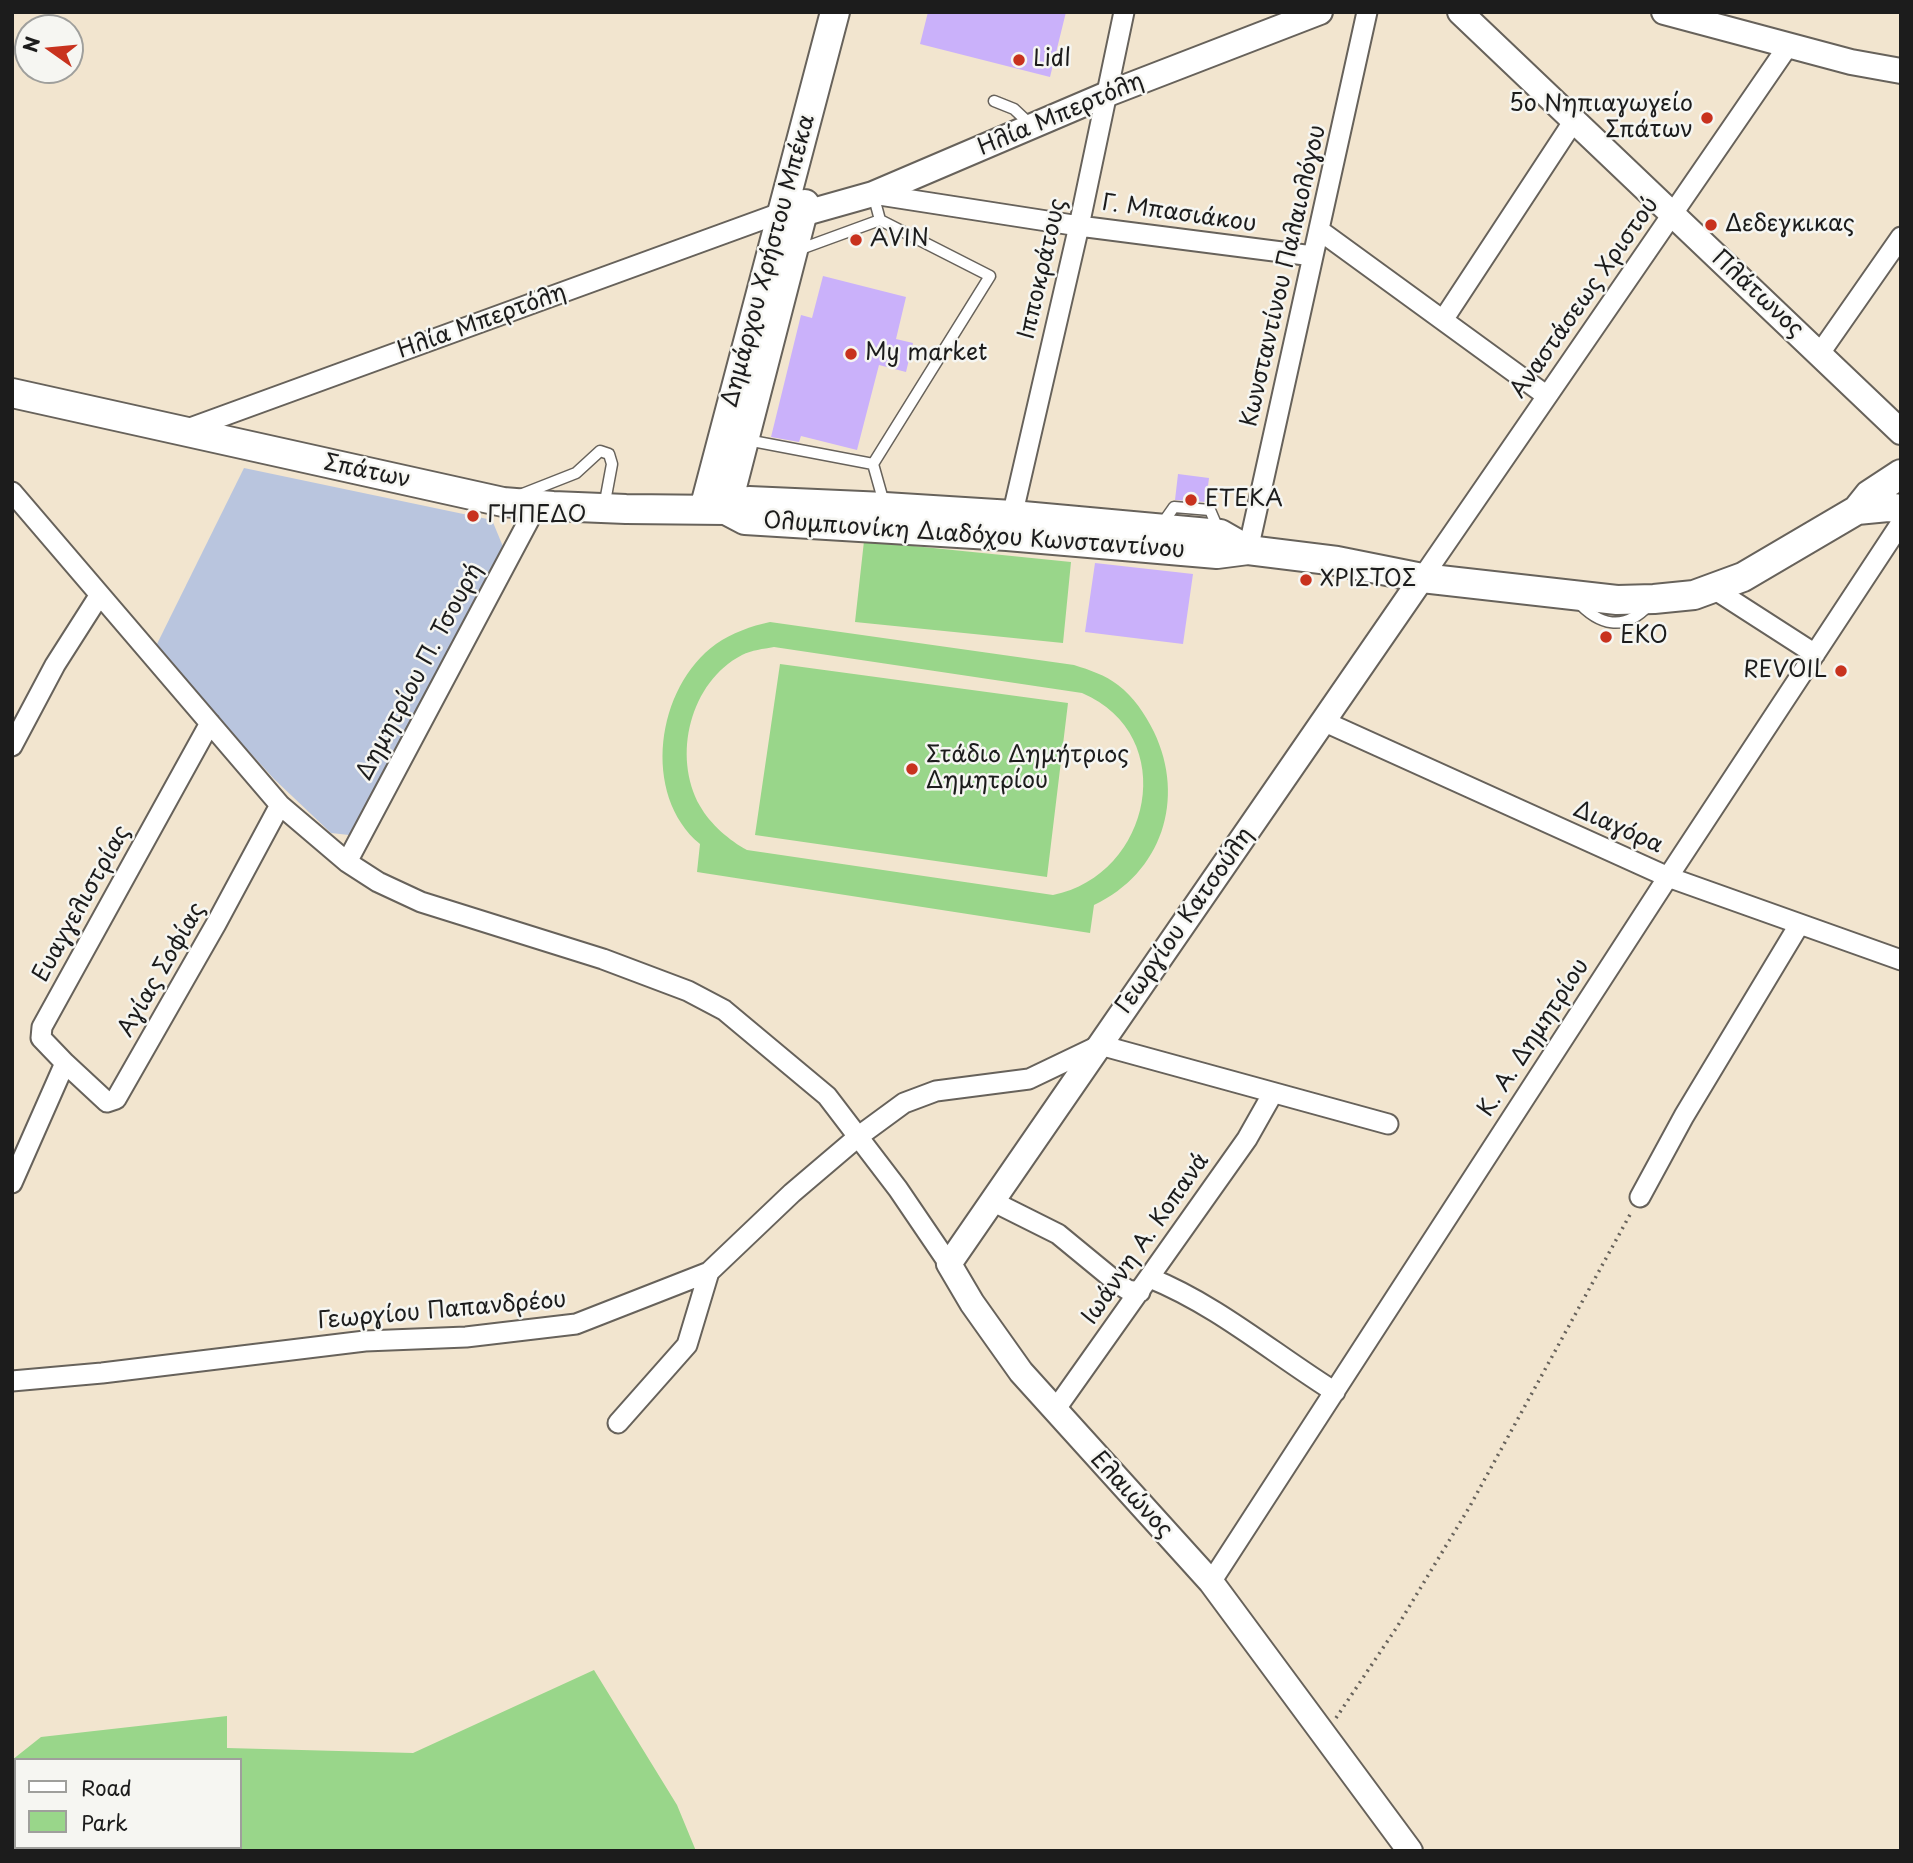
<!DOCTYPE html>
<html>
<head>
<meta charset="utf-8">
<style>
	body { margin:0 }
	#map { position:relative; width:1913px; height:1863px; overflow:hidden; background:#f2e5cf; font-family:"Playpen Sans",sans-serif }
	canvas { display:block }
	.frame { position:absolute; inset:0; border:14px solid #1c1c1c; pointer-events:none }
	.legend { position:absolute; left:14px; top:1758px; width:228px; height:91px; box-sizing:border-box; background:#f6f6f2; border:2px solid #9f9f9c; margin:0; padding:9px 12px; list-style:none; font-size:21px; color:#1c1c1c }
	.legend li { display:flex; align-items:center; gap:14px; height:35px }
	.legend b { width:35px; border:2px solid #9f9f9c }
	.north { position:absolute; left:14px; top:14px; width:70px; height:70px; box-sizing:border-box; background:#f6f6f2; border:2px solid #9f9f9c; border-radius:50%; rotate:285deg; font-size:19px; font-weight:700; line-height:28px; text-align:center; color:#1c1c1c }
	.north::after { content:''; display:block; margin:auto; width:24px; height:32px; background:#c8321e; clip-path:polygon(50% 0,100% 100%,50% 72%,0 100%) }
</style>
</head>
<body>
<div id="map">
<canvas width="1913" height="1863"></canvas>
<div class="frame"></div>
<ul class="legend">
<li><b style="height:9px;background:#fff"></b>Road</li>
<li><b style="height:19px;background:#99d68a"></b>Park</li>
</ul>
<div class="north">N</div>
</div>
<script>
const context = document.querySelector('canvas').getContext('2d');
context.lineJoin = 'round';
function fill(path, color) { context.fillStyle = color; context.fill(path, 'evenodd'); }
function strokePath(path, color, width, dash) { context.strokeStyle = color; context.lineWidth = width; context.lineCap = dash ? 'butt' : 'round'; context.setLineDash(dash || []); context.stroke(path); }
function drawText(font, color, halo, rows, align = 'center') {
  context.font = font + ' "Playpen Sans",sans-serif'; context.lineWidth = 5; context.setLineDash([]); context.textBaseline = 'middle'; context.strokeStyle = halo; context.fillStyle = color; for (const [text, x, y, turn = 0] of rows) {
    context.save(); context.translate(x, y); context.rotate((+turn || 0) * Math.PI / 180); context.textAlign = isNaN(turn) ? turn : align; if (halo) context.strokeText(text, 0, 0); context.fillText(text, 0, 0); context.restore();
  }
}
fill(new Path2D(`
	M244,468L492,520L504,549L349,835L331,833L274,779L155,648Z`), '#b9c5de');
fill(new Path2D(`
	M864,541L1071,562L1063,643L855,622Z
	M770,622L1074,665C1090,670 1105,675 1118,685C1134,697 1145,714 1154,732C1186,799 1162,873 1094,905L1090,933L697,872L700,844C641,795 656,687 716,644C732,633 751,626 770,622ZM774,647L1082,693C1181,735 1152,875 1053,895L747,850C730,841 710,824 700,806C672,756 690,682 742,655C752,650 763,649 774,647Z
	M780,664L1068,703L1047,877L755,835Z
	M594,1670L677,1805L696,1851H12V1760L41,1737L227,1716V1748L413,1753ZM16,1760H240V1847H16Z`), '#99d68a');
fill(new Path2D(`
	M928,12H1066L1050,77L920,44Z
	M823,276L906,297L896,339L913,343L906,372L879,365L857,450L801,436L799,442L771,437L801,315L812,318Z
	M1178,474L1209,478L1206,502L1175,500Z
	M1095,563L1193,574L1183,644L1085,632Z`), '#cab1fa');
const service = new Path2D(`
	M994,101L1014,109L1031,125
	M873,194L880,220L990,276L873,464L884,503
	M798,250L880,220
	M747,440L873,464
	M520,495L576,473L600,451L609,454L612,464L604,507
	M1162,524L1174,507L1210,510L1219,531
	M1576,600C1599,626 1624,632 1649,605`);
const minor = new Path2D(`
	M873,194L1079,226L1313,256
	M1319,230L1547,396
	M1443,320L1573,122
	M1820,353L1901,237
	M182,431L783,212
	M12,492L280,805L347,862L378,882L421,902L603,959L688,991L724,1010L827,1096L898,1189L949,1264
	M1010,525L1079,226L1124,12
	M1248,550L1367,12
	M1422,578L1788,46
	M1714,589L1815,654
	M1323,721L1668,877L1901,960
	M12,746L55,665L99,596
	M347,862L537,505
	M65,1063L107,1102L116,1099L216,924L280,805
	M12,1183L65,1063L41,1038L42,1027L210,723
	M1640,1197L1684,1116L1799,925
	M992,1201L1058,1234L1120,1285L1128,1290L1140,1292
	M1150,1278C1217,1305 1274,1354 1335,1392
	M12,1381L102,1373L365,1341L466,1337L576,1324L709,1272L792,1193L859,1136L904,1103L936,1091L1029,1079L1100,1045L1388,1124
	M1055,1410L1247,1139L1273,1093
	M618,1423L687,1345L709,1272
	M1211,1582L1668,877L1901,523`);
const tertiary = new Path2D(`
	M1460,12L1901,432
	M1664,12L1851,62L1901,71
	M802,214L873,194L1105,95L1320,12
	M1410,1851L1211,1582L1021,1372L972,1303L949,1264L1422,578`);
const secondary = new Path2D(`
	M12,393L503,502L553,506L626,509L726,510L749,501L885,507L1012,515L1220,534L1248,550
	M704,509L835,12
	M726,510L745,520L1007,536L1217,554L1248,550L1337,561L1422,578L1617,600L1654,599L1694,595L1743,577L1857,510L1869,495L1901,474
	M726,510L805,204
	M1857,510L1888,507L1901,509`);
strokePath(service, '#67625b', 13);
strokePath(minor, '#67625b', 23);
strokePath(tertiary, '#67625b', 28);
strokePath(secondary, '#67625b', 32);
strokePath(new Path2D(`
	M1336,1718L1397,1627L1470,1506L1632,1211`), '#67625b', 3.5, [2, 5]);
strokePath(service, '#fff', 10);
strokePath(minor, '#fff', 19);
strokePath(tertiary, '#fff', 24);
strokePath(secondary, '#fff', 28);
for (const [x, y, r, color] of [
	[1019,60,7,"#c8321e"],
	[1707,118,7,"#c8321e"],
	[1711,225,7,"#c8321e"],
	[856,240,7,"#c8321e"],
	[851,354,7,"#c8321e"],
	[1191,500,7,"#c8321e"],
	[473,516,7,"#c8321e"],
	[1306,580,7,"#c8321e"],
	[1606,637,7,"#c8321e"],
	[1841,671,7,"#c8321e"],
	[912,769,7,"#c8321e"]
]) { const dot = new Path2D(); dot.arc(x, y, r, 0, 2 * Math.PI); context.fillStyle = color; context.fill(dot); strokePath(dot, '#f6f6f2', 2.5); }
drawText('23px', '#1c1c1c', '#f6f6f2', [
	["Lidl",1033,60],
	["5ο Νηπιαγωγείο",1693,105,"right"],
	["Σπάτων",1693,131,"right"],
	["Δεδεγκικας",1725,225],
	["AVIN",870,240],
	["My market",865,354],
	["ΕΤΕΚΑ",1205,500],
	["ΓΗΠΕΔΟ",487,516],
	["ΧΡΙΣΤΟΣ",1320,580],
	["EKO",1620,637],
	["REVOIL",1827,671,"right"],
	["Στάδιο Δημήτριος",926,756],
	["Δημητρίου",926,782]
], 'left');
drawText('23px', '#1c1c1c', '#f6f6f2', [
	["Ηλία Μπερτόλη",1061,115,-23],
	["Γ. Μπασιάκου",1179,214,8],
	["Δημάρχου Χρήστου Μπέκα",769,261,-75],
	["Ιπποκράτους",1043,269,-77],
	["Κωνσταντίνου Παλαιολόγου",1284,276,-77],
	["Πλάτωνος",1757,294,43],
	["Αναστάσεως Χριστού",1585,298,-55],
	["Ηλία Μπερτόλη",482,322,-20],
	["Σπάτων",367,472,12],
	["Ολυμπιονίκη Διαδόχου Κωνσταντίνου",974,536,4],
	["Δημητρίου Π. Τσουρή",420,672,-62],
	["Διαγόρα",1618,828,24],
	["Ευαγγελιστρίας",82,904,-61],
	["Γεωργίου Κατσούλη",1185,921,-55],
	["Αγίας Σοφίας",162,970,-60],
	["Κ. Α. Δημητρίου",1534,1038,-57],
	["Ιωάννη Α. Κοπανά",1146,1239,-55],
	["Γεωργίου Παπανδρέου",442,1311,-5],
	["Ελαιώνος",1131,1495,47]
]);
</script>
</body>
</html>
